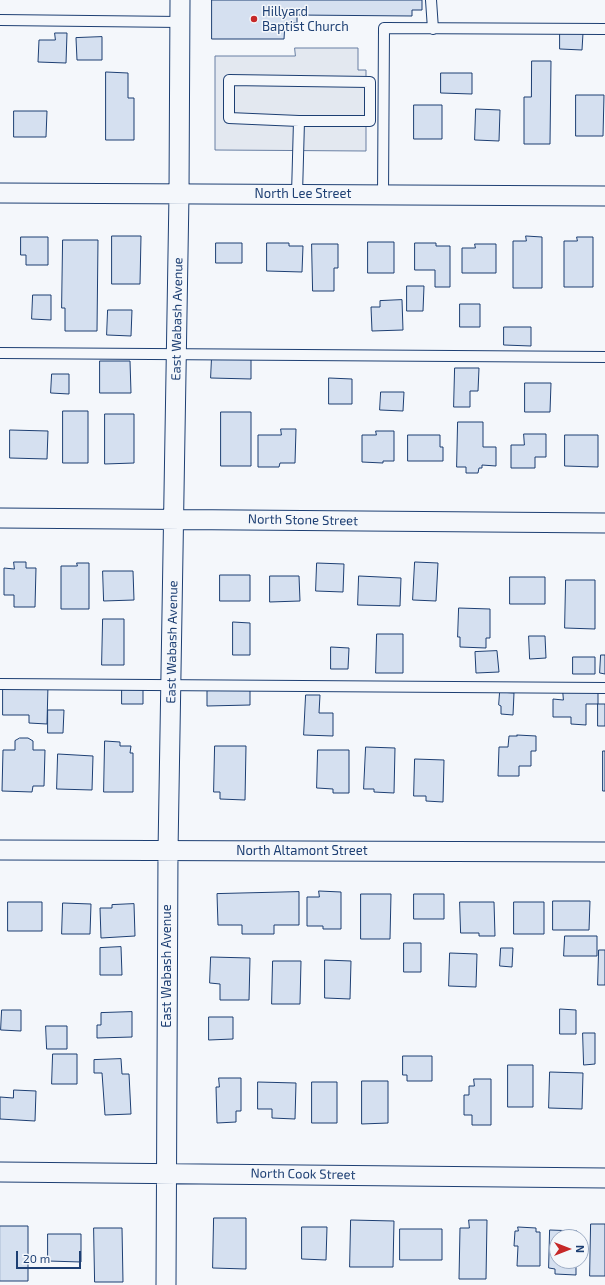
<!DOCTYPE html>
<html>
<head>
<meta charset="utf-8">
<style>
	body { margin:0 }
	#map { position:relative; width:605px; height:1285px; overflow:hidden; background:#f4f7fb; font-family:"Exo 2",sans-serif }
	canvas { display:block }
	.north { position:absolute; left:549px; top:1229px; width:40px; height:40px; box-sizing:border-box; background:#f4f7fb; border:1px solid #9eadc5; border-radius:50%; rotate:90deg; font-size:11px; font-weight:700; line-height:16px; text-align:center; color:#1d3f73 }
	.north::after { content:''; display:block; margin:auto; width:14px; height:18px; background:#c62828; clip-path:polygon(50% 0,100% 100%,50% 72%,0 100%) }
	.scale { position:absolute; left:16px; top:1251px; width:65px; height:18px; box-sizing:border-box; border:2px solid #1d3f73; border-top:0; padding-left:5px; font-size:12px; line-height:14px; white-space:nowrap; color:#1d3f73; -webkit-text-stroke:3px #f4f7fb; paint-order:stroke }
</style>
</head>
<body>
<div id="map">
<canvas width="605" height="1285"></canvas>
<div class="north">N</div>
<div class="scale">20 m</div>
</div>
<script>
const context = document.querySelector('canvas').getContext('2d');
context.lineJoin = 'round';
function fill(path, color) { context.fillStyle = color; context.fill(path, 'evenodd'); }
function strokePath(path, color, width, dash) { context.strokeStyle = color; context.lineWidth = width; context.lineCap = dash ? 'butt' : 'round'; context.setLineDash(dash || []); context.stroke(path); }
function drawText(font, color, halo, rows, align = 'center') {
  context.font = font + ' "Exo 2",sans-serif'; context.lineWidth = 3; context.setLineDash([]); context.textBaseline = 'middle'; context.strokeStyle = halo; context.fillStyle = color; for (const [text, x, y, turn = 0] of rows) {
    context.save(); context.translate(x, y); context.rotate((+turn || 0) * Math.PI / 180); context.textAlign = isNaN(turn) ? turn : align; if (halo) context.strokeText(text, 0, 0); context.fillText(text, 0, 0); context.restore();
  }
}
const parking = new Path2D(`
	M295,48H358V70H366V151L215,150V56H295Z`);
fill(parking, '#e3e8f0');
strokePath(parking, '#687fa3', 1);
const building = new Path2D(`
	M212,0H422V10H412V16L297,15V23H285L284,39H212Z
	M560,32L583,33L582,50L560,49Z
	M55,33H67L66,63L38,62L39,40H55Z
	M102,37V60H77L76,38Z
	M532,61H551L550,144H524V97H531Z
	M106,72L128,73V98H134V140H106Z
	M441,73H472V94L441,93Z
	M576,95H604L603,136H576Z
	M414,105H442V139H414Z
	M476,109L500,110L499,141L475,140Z
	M14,111H47L46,137H14Z
	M112,236H141L140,284H112Z
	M526,236L542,237V288H513V241H526Z
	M21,237H48V265H26V255H21Z
	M577,237H593V287H564V241H577Z
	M63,240H98L97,331H65V308H62Z
	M368,242H394V273H368Z
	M216,243H242V263H216Z
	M267,243H289V246H303L302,272L267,271Z
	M415,243H436V246H450V287H435V270H415Z
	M312,244H338V268H334V291H313Z
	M475,244H496V273H462V248H475Z
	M407,286H424L423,311H407Z
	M33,295H51V320L32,319Z
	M402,300L403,330L372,331L371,307H380V301Z
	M460,304H480V327H460Z
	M108,310H132L131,336L107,335Z
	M504,327H531V346L504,345Z
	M212,356H251V379L211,378Z
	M100,361H130L131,393H100Z
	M455,368H479L478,391H470V407H454Z
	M52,374H69V394L51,393Z
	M329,378L352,379V404H329Z
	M525,383H551L550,412H525Z
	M381,392H404L403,411L380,410Z
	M63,411H88V463H63Z
	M221,412H251V466H221Z
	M105,414H134V463L105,464Z
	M458,422H483V447H496V466L482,465V468H479L478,473H466V467H457Z
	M281,429H296L295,463H280L279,467H258V435H281Z
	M10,430L48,431L47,459L10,458Z
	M376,431H394V461H383V463L362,462V435H376Z
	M524,434H546V457H535V468H511V445H524Z
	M408,435H440V447H443V461H408Z
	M565,435H598V467L565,466Z
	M14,562H26V568H36L35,607H14V595H4V568L14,569Z
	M415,562L438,563L436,601L413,600Z
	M77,563H89V609H61V566H77Z
	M317,563L344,564L343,592L316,591Z
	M103,571H133L134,600L104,601Z
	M220,575H250V601H220Z
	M270,576H299L300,601L270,602Z
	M359,576L401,578L400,606L358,605Z
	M510,577H545V604H510Z
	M566,580H595V629L565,628Z
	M459,608L490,609V638H486V648L460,647V637H458Z
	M103,619H124V665H102Z
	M233,622L250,623V655H233Z
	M377,634H403V673H376Z
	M529,636H545L546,658L530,659Z
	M331,647L349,648L348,669H331Z
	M497,651L499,672L476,673L475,652Z
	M601,655H605V674L600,673Z
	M573,657H595V674H573Z
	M3,684L48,685L47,724L29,723V715H3Z
	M122,688H143V704H122Z
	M250,690V705L207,706V691Z
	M563,690H598V704H586V725L571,724V717H553V699L563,700Z
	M500,692L514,693L513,715L501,714V706L499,705Z
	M306,695H320L319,713H333V736L304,735Z
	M598,704H605V726H598Z
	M48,710H64L63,733H48Z
	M517,735L536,736V751H531V766H519V776H498L499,747H508L509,736H517Z
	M20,738H28L33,741V750H45L44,786H33L32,792L2,791L3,750H15V741Z
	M105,741L120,742V746H131L130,753H133V792H104Z
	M215,746H246L245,800L220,799V792H214Z
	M366,747L395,748L394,793L374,792V789H364Z
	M318,750H349V793H333V789L317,788Z
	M603,751H605V791H603Z
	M58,754L93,756L92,790L57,789Z
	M415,759L444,760L443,802L426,801V796H414Z
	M319,891L341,892V929H323V926H307V897H319Z
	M299,892V925H274V934H242V925H218L217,894Z
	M361,894H391L390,939H361Z
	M414,894H444V919H414Z
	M553,901H590L589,930H553Z
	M8,902H42V931H8Z
	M460,902H494L495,936H479V933H461Z
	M514,902H544V934H514Z
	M63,903L91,904L90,934H62Z
	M134,904L135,936L101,938L100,908H112V905Z
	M565,936H597V956H564Z
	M404,943H421V972H404Z
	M121,947L122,975H100V948Z
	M501,948H513L512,967L500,966Z
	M599,950H605V985H598Z
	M450,953L477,954L476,987L449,986Z
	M211,957L250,958L249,1000H220V984L210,983Z
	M325,960L351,961L350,999L325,998Z
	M273,961H301L300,1004H272Z
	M560,1009L576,1010V1034H560Z
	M2,1010H21V1031L1,1030Z
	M132,1012V1037L97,1038V1025H101V1013Z
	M209,1017H233V1039L209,1040Z
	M46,1026H67V1049H47Z
	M583,1033H595V1064L584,1065Z
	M53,1054H77V1084H52Z
	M403,1056H432V1081H407V1075H403Z
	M121,1059L122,1074H129L131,1114L105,1115L102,1073H94V1060Z
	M508,1065H533V1107H508Z
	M550,1072L583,1073L582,1109L549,1108Z
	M219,1078H241V1111H236V1122L217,1123L216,1087H219Z
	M474,1079H491V1125H472V1115H464V1095H469V1086H474Z
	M362,1081H388V1123L362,1124Z
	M258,1082L296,1083L295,1119L272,1118V1109H258Z
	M312,1082H337V1123H312Z
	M14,1090L36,1091L35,1121L0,1119V1097L13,1098Z
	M214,1218H246V1269L213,1268Z
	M351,1220L394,1221L393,1267H350Z
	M469,1220H487L486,1279H459L460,1228H469Z
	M591,1224H605V1276H590Z
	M0,1226H28V1281H0Z
	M302,1227H327L326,1260L302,1259Z
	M518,1227L536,1228V1232H540V1266H517L518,1246H514L515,1231H518Z
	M94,1228H122L123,1282H95Z
	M400,1229H442V1260H400Z
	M550,1230L577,1231V1237H557V1261H576V1275L555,1274V1269L549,1268Z
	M48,1234H81V1262L48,1261Z`);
fill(building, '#d5e0f0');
strokePath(building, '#1d3f73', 1);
const service = new Path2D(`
	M431,0L433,29
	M0,20L180,22
	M297,194L299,121H370V82L229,80V118L299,121
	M383,195L384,28L605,29
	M0,353L605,357
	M0,684L605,688`);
const minor = new Path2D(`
	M0,193L605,196
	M0,518L605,523
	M0,850L605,852
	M0,1172L605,1178
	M166,1285L168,851L179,194L180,0`);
strokePath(service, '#1d3f73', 12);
strokePath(minor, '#1d3f73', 21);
strokePath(service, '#f4f7fb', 10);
strokePath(minor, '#f4f7fb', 19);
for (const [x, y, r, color] of [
	[254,19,4,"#c62828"]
]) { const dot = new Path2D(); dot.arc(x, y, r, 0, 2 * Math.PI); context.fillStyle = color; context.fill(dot); strokePath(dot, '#f4f7fb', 1.5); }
drawText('13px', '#1d3f73', '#f4f7fb', [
	["Hillyard",262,12],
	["Baptist Church",262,27]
], 'left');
drawText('13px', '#1d3f73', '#f4f7fb', [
	["North Lee Street",303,194],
	["East Wabash Avenue",177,319,-89],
	["North Stone Street",303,520,1],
	["East Wabash Avenue",172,642,-89],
	["North Altamont Street",302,851],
	["East Wabash Avenue",167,966,-90],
	["North Cook Street",303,1174,1]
]);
</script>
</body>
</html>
